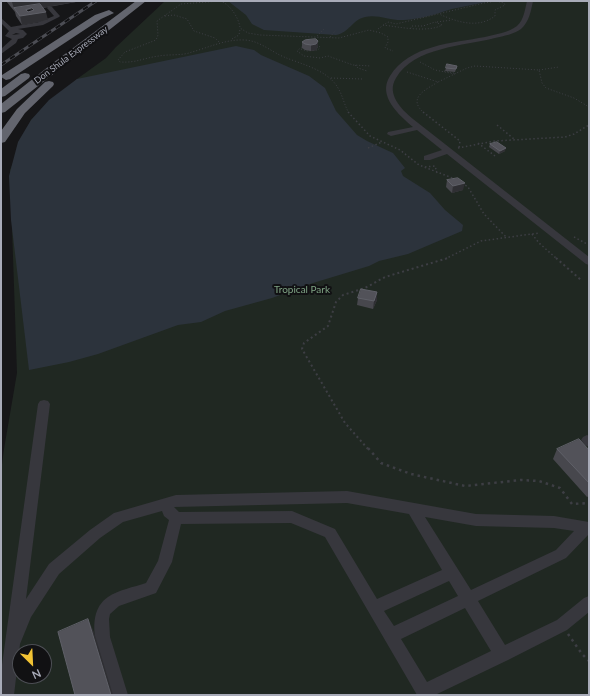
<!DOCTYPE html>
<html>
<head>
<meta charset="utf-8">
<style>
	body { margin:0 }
	#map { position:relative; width:590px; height:696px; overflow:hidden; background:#161618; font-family:Lato,sans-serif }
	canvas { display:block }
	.frame { position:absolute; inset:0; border:2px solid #a8abb8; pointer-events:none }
	.north { position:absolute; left:12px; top:644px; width:40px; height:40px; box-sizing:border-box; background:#111113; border:1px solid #4d4f55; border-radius:50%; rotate:156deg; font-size:11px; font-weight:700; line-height:16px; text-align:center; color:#a8abb8 }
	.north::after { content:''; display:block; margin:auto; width:14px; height:18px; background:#f2c334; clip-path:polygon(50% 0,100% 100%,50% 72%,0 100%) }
</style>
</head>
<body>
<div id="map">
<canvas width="590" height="696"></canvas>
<div class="frame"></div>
<div class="north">N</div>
</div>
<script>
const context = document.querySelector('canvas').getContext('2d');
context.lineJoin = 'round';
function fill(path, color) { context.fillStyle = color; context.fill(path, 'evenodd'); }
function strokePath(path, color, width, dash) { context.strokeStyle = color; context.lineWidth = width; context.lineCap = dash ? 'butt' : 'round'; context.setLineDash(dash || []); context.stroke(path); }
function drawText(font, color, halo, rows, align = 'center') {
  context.font = font + ' Lato,sans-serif'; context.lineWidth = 4; context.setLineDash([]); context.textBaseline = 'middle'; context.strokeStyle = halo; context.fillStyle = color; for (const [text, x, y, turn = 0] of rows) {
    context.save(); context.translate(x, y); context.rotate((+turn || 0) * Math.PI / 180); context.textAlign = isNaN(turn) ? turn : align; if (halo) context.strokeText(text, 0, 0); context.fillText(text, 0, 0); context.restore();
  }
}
fill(new Path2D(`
	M165,1H589V695H1V472L4,449L17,373L10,170L31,120L77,79L106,58L116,47ZM20,652H44V676H20Z`), '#202822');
fill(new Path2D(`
	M228,1H491C478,4 465,6 452,9C436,14 421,19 404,20C391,21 378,14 365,17C352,20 349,33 336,35L264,30L252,24L246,15Z
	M236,46L254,50L261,55L309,76L325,88L336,111L357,135L367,141L393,153L405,168L401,171L403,176L430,193L445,210L463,225L462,231L408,254L379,261L369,266L313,283L272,298L225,311L201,322L178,325L98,354L69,362L29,370L11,220L9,176L18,142L31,120L49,100L77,79Z`), '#2c333c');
strokePath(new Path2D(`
	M165,16L174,15L187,19L194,31L215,38L219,42
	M437,22L452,20
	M383,25C399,27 428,33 442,25L435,22L423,26H412L410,29
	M378,29L388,22L396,24L484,3L496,1L504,3L505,5L495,10V16C478,29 457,22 439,14
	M317,36L324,29
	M330,37L336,30
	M232,39L239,35L240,29
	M304,45L297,51L304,56L320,58L328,56L353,65L371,66
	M301,49L307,51L318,50L320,47L316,44
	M420,62L435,70L455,74
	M355,65L358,68L367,71
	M539,70L559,67
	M444,71L454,73
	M407,72L438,82L467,68L475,66L539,70L542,83L546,88L574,98L589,107
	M331,78L362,79
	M349,113C344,105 343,96 338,88C328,70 301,64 284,57C270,51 260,41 245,40C226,39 210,47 192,52C182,56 169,54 159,56C143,58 137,63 120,62L118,60L125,52L156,40L158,35L157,21L181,4L220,1C230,4 239,18 240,28L248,33L260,35L339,38L369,30L381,33L388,37V42L385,48L393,51
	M424,113C407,98 425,90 438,82`), '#3d3e44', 1, [1, 2]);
strokePath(new Path2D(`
	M348,112L370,136L400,150L419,165L455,179
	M423,112L460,141L459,148
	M497,125L514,139
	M478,143L495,156
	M368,148L382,142
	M458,148L495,141L565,137L574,134L589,125
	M425,167L435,166L437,173
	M462,183L468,187L484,214L507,238
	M532,234L539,243L557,259
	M574,237L589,245
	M445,259L481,241L539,233`), '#3d3e44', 1.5, [1.5, 2.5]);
strokePath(new Path2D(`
	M556,258L581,280
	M368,449L345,423L302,349L304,343L328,326L336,302L343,295L365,288L385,277L448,258`), '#3d3e44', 2, [2, 3]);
strokePath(new Path2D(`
	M368,448L381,463L411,474L465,486L521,480L539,481L560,488L572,504L589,503
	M568,634L582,654L589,661`), '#3d3e44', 2.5, [2.5, 4]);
fill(new Path2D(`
	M527,1H533C531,11 529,22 521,29C514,34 504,36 495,38C464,46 414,47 396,78C386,94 401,109 413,119L589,257V265L586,264L447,154L430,160H424V156L442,150L417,130L391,136L387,134L388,132L413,127C399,115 377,96 390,76C409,45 453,43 485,37C496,34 508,33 517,26C524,20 525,9 527,1Z
	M48,7H52L60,16L59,17L43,25L18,29L23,30L27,34L23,38L18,39L16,43L1,54V49L12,39L5,36L9,31L1,23V18L11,27L39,22L54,16L47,8ZM16,33L20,34L12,35Z
	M44,400L48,401L50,404L26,599L49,564L90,530L114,513L176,495L347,491L476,514L554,516L589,522V534L566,558L478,601L505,645L557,620L584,598L589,596V612L567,630L508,660L435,695H417L325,537L291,523L181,524L172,562L156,593L119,606L110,614L109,619L110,637L128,695H112C104,668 79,617 108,597C118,590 134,587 146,583L158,561L169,520L164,516L162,511L123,522L100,538L59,574L31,617L20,644L14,695H1V672L38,404L40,401ZM347,503L409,514L442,570L377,599L335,529L292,511L179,512L174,507ZM425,517L476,526L554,528L574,531L556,550L471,590ZM449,581L458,596L394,626L384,611ZM465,608L491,651L427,682L401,639Z
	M587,435L589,436V447L585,445L581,440L583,437Z`), '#37373d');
fill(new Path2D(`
	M136,1H146L5,112L1,113V104L53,63Z
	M109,10L114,13L101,19L10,79L6,80L1,77L2,75L95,15Z
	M25,73L29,74L30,76L29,78L5,96L1,97V89L21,74Z
	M49,81L53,82L54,84L53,86L25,113L5,142L1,143V131L17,109L45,82Z`), '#63656e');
const rail = new Path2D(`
	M1,65L96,1`);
strokePath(rail, '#4c4d54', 3);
strokePath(rail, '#111113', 2, [5.5]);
fill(new Path2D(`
	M6,1H76V2L43,8L48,20L22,25L16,16L15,12ZM33,9L34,10L28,12L27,10Z
	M302,42L318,47L316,50L311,51L305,50L302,48Z
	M457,66L455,72L445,71L446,68Z
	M490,144L505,151L499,154L489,147Z
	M447,180L463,190L452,193L446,187Z
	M377,292V300L373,309L357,305L358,298Z
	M557,449L589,450V496L587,497L553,459Z`), '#47474d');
fill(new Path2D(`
	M16,1H76V2L17,12L14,8L15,12L12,2Z
	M46,12L48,20L22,25L20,16Z
	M318,41V47L316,50L311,51V45Z
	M506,148L505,151L499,154L500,151Z
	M465,183L463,190L452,193L453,186Z
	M377,292V300L373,309L374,301Z
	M88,619L94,632L113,695H111Z`), '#2f2f33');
const building = new Path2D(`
	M40,4L46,12L20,16L14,8ZM32,8L34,10L28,12L26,10Z
	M316,39L318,41L316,44L311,45L305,44L302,42L305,40Z
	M447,64L457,66L456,69L446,68Z
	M497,142L506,148L500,151L490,144Z
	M458,178L465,183L453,186L447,180Z
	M361,289L377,292L374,301L358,298Z
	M579,439L589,450V483L557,449Z
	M88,619L111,695H75L58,632Z`);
fill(building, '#525259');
strokePath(building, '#5f6068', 1);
drawText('9px', '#a8abb8', '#111113', [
	["Don Shula Expressway",71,55,-37]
]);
drawText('10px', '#7fa384', '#111113', [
	["Tropical Park",302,290]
]);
</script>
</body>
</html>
